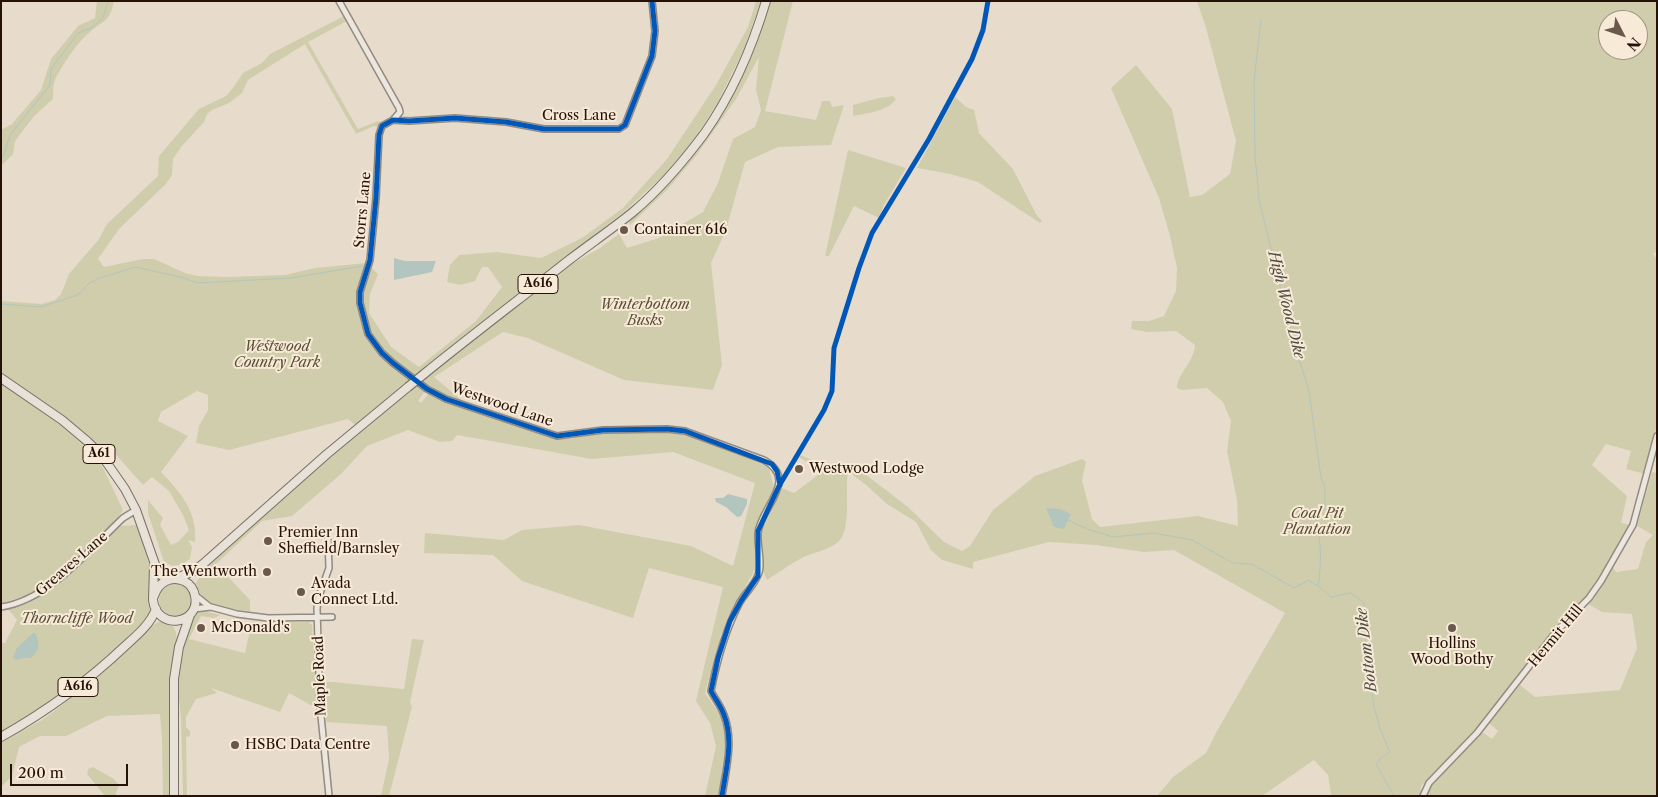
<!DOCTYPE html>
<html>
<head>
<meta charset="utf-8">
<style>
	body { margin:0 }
	#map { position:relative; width:1658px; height:797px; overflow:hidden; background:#e7dccc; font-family:"Libre Caslon Text",serif }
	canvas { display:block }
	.frame { position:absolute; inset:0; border:2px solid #261109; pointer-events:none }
	.north { position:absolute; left:1598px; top:10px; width:50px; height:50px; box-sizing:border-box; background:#f7ead6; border:1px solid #a39384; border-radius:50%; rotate:131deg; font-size:14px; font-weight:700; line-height:20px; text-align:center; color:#261109 }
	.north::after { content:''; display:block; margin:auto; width:18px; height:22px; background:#6a584d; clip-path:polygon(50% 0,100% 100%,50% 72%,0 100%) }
	.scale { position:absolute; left:10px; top:764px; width:118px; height:22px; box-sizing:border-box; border:2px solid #261109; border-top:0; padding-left:6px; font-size:15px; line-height:18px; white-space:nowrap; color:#261109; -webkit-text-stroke:4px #f7ead6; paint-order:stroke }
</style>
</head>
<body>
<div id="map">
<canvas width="1658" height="797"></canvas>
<div class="frame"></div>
<div class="north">N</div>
<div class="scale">200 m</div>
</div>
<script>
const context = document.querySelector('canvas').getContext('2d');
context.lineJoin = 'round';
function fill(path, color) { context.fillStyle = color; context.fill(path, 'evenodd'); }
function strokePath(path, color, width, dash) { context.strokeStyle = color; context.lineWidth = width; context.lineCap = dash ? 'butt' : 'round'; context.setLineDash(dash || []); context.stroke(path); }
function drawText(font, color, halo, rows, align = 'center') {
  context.font = font + ' "Libre Caslon Text",serif'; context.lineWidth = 4; context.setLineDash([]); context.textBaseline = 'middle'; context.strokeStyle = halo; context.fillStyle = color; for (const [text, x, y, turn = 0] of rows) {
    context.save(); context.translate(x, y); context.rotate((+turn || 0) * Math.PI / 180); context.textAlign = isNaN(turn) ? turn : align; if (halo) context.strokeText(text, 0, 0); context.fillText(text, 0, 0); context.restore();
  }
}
fill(new Path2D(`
	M97,1H114C109,24 104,19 89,33C79,40 57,72 54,83C53,88 53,94 53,99L34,116L15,141L13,154L1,166V130L12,124L41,90L51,59L78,26L95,18Z
	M756,1H761L744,49L718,102L692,143L663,176L625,211L413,377L383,351L370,334L362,304L363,292L372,268L378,274L370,294L369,313L391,347L419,367L476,321L502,287L488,267H482L475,281L460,285L447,282L450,265L459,255L497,252L541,258L582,238L623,208L667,159L716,85L748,27Z
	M769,1H793L765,111L816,120L822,101H830L832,107L844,105L831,145L778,147L745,162L726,230L711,263L722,365L713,390L624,380L528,338L503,332L434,377L464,402L446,396L422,381L522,300L566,267L600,248L619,234L627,248L659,238L703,212L718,183L733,139L755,127L761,110L756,90L759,57L736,99L696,156L667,190L630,225L629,222L658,191L732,94L755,49Z
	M1197,1H1657V252L1653,253L1657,260V425L1645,474L1626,469L1631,451L1606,444L1592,465L1627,496L1621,523L1631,525L1609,561L1616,572L1638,569L1646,542L1653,535L1637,526L1652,472L1657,473V796H1426L1434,782L1481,731L1492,739L1498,731L1489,723L1520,685L1535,697L1620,690L1637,648L1632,614L1602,612L1588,604L1587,597C1557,618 1538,652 1516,681C1487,719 1454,752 1421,786L1420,796H1334L1331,794L1328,775L1314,760L1262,796H1157L1173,777L1206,753L1217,731L1285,613L1174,550L1144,552L1096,545L1049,542L973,562V569L942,560L931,550L916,522L887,504L866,485L848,471C845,491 850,512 844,532C839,550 814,551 800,559C789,565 778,573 767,580L763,571L761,532L782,488L794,493L822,472L799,457L800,455L821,464H845L861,471L908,507L944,542L962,551L970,546L993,510L1035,476L1082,459L1086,462L1082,480L1092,519L1100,527L1198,516L1238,526L1237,500L1227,451L1231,421L1223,402L1207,388L1182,390L1177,388C1177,374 1194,362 1195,345L1176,331L1147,332L1131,329L1132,321H1149L1164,316L1176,291L1177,268L1170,236L1159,198L1111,88L1136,65L1172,109L1190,197L1202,195L1230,174L1236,141L1206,28ZM1608,20H1638V50H1608Z
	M344,16L347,21L308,42L358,129L378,121L382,124L380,128L374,126L356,134L305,44L248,80L242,93L229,103L212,110L207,114L204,122L181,147L173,159L172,175L165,185L119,229L98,259L104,267L143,259H154L185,273L198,276L225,277L285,275L315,268L366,263C364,273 359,283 358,293C353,330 382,360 410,379L355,425L348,419L229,450L196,443L199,426L208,410V395L197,391L161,412L158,421L188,436L161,472C180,492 198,512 195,542L188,540L192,547L190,559L183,564L173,566L164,562L148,513V500L163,518L160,525L171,545L179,541L189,530L183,515L169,491L152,477L143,485L110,448L95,457L103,468L123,510L117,519L120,526L137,525L149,563L151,577L150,616C119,648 86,682 48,706C33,716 17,724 1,733V643H5L17,620L8,609L31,602L29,595L1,603V301L42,304L55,300L61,294L69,274L99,239L107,224L158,176L159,156L199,109L226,96L233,88L243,73L262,63L270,54Z
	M893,96L896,99C887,112 867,113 853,116V105L879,98Z
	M955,97L966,107L974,110L979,133L1013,169L1036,214L1042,221L1040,223L978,182L950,174L917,168Z
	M848,150L906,168L884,205L879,218L854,206L829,256H825Z
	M418,385L425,391L418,401L421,403L429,393L445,402L558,439H569L605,433H682L760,462L769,468L774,488L756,530V568L740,596L721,634L705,693L721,716L726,733L719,796H705L716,746L710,723L696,701L723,587L649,568L633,618L522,581L493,555L424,553L425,533L504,540L522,530L579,525L691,546L733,566L755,483L673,452L592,459L457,435L452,441L440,442L408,430L367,446L341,474L292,516L262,521L216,564L250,600V611C228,608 201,609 196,583L204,570L242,534L353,436Z
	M159 600a16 16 0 1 1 32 0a16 16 0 1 1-32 0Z
	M205,611L220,615L214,618L201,616L189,639L245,653L252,621L264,623L309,622L312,625L318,709L289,693L280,712L211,688L217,693L196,699L186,717V727L190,731V736L186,737L187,796H183L181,718L177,680L185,642L194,616L199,612Z
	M158,622C167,621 174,624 176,633C179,646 172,666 171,679C168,718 170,757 171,796H163L162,739L160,714L107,716L66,736H40L19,747L12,776L1,787V742L42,720L94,681L148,628Z
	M412,639L424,640L410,702L412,707L389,796H381L389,759L387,726L326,722L323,686L326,682H333L404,689Z
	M93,767L114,779L119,785L115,796H105L87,774L88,769Z`), '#d0cdac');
fill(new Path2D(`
	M394,258L405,261H436L432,272L394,280Z
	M728,494L747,499V504L741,516L737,517L726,507L716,502L715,498H723Z
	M1046,508L1060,509L1071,514L1064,529L1054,527Z
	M33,633H35C41,644 39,651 31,658H24L16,660L13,657L17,648Z`), '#b2c5be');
strokePath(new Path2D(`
	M1261,20L1254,81L1255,155L1259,199L1292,336L1309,391L1321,478L1325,487V508L1316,519C1321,543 1322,561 1318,586
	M1,159L4,155L10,135L50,85L51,69L78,33L91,28L103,18L108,1
	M1,304L40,307L78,295L88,284L97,279L135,267L180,277L198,283L291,278L362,266
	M1068,520L1087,529L1113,537L1154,533L1192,540L1233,563L1252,564L1294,588L1309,580L1318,586L1331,597L1351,593L1364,603L1366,659L1371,682L1374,707L1381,731L1390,752L1380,759L1376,764L1394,796`), '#b2c5be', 1);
const minor = new Path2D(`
	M339,1L399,108L400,112L393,120
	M652,1L655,31L652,56L625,125L619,129H544L506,122L455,118L409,121L393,120L382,126L379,135L376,198L370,260L360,292V303L368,334L382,353L393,363L427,389L446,399L557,436L603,430L667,429L685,431L764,460C800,480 760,508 758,533C757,545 763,565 758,575C754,586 744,594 739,604C725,631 717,660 711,691C715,699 721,706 724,715C734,741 726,769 722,796
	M328,539L329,568L318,599L317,609L320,706L329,796
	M195,595L210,607
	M1,607C49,600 89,550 123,518L136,510
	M194,609L211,607L237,614L268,618L332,617
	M1423,796L1429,783L1477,733L1556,632L1589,598L1601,581L1633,525L1657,436`);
const highway = new Path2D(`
	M424,374C472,335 521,298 569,260C590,244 612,229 633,212C659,190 683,162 704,134C732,94 752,48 766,1
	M1,378L62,420L87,441L102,456L125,489L136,510L157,570L161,575L169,580
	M174,579L194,571L203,564L327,454L408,387
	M154,596C158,583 170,575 184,581C190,584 194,590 195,596C201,624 157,632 153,600L154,566
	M1,737C47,711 86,683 124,647C136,636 150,625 156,609
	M174,796V679L179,647L190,615`);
strokePath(minor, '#938a80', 8);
strokePath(highway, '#786f66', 10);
strokePath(minor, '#ebe6de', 5);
strokePath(highway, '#e8e1d8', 8);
const highwayBridge = new Path2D(`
	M408,387L424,374`);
strokePath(highwayBridge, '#786f66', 10, []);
strokePath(highwayBridge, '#e8e1d8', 8);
strokePath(new Path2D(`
	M652,1L655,31L652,56L625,125L619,129H544L506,122L455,118L409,121L393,120L382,126L379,135L376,198L370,260L360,292V303L368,334L382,353L393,363L427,389L446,399L557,436L603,430L667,429L685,431L772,464L777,471L780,485
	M722,796C726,769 734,741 724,715C721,706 715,699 711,691L718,658L730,621L741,601L758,576V531L779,486L824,410L832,391L834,348L859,268L872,233L929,139L972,59L983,30L988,1`), '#0057b8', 5);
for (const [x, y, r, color] of [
	[624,230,5,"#6a584d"],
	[799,469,5,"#6a584d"],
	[268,541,5,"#6a584d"],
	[267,572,5,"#6a584d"],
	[301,592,5,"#6a584d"],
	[201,628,5,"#6a584d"],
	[1452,628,5,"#6a584d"],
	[235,745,5,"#6a584d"]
]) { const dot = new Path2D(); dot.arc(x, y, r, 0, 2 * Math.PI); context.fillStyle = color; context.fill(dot); strokePath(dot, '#f7ead6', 2); }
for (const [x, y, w] of [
	[538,284,40],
	[99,454,32],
	[78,687,40]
]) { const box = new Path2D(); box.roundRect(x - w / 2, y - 9.5, w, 19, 4); context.fillStyle = '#f7ead6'; context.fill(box); strokePath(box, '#261109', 1); }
drawText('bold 12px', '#261109', null, [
	["A616",538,284],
	["A61",99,454],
	["A616",78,687]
]);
drawText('14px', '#261109', '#f7ead6', [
	["Cross Lane",579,116],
	["Storrs Lane",363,210,-85],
	["Westwood Lane",502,405,19],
	["Greaves Lane",72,564,-41],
	["Hermit Hill",1556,636,-50],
	["Maple Road",320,676,-92]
]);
drawText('14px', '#261109', '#f7ead6', [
	["Container 616",634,230],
	["Westwood Lodge",809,469],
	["Premier Inn",278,533],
	["Sheffield/Barnsley",278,549],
	["The Wentworth",257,572,"right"],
	["Avada",311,584],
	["Connect Ltd.",311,600],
	["McDonald's",211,628],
	["Hollins",1452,644,"center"],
	["Wood Bothy",1452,660,"center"],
	["HSBC Data Centre",245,745]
], 'left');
drawText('italic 14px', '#5b4f39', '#f7ead6', [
	["Winterbottom",645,305],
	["Busks",645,321],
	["Westwood",277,347],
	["Country Park",277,363],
	["Coal Pit",1317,514],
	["Plantation",1317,530],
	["Thorncliffe Wood",77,619]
]);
drawText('italic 15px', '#4f4c46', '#f7ead6', [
	["High Wood Dike",1286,305,76],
	["Bottom Dike",1367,650,-97]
]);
</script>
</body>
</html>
